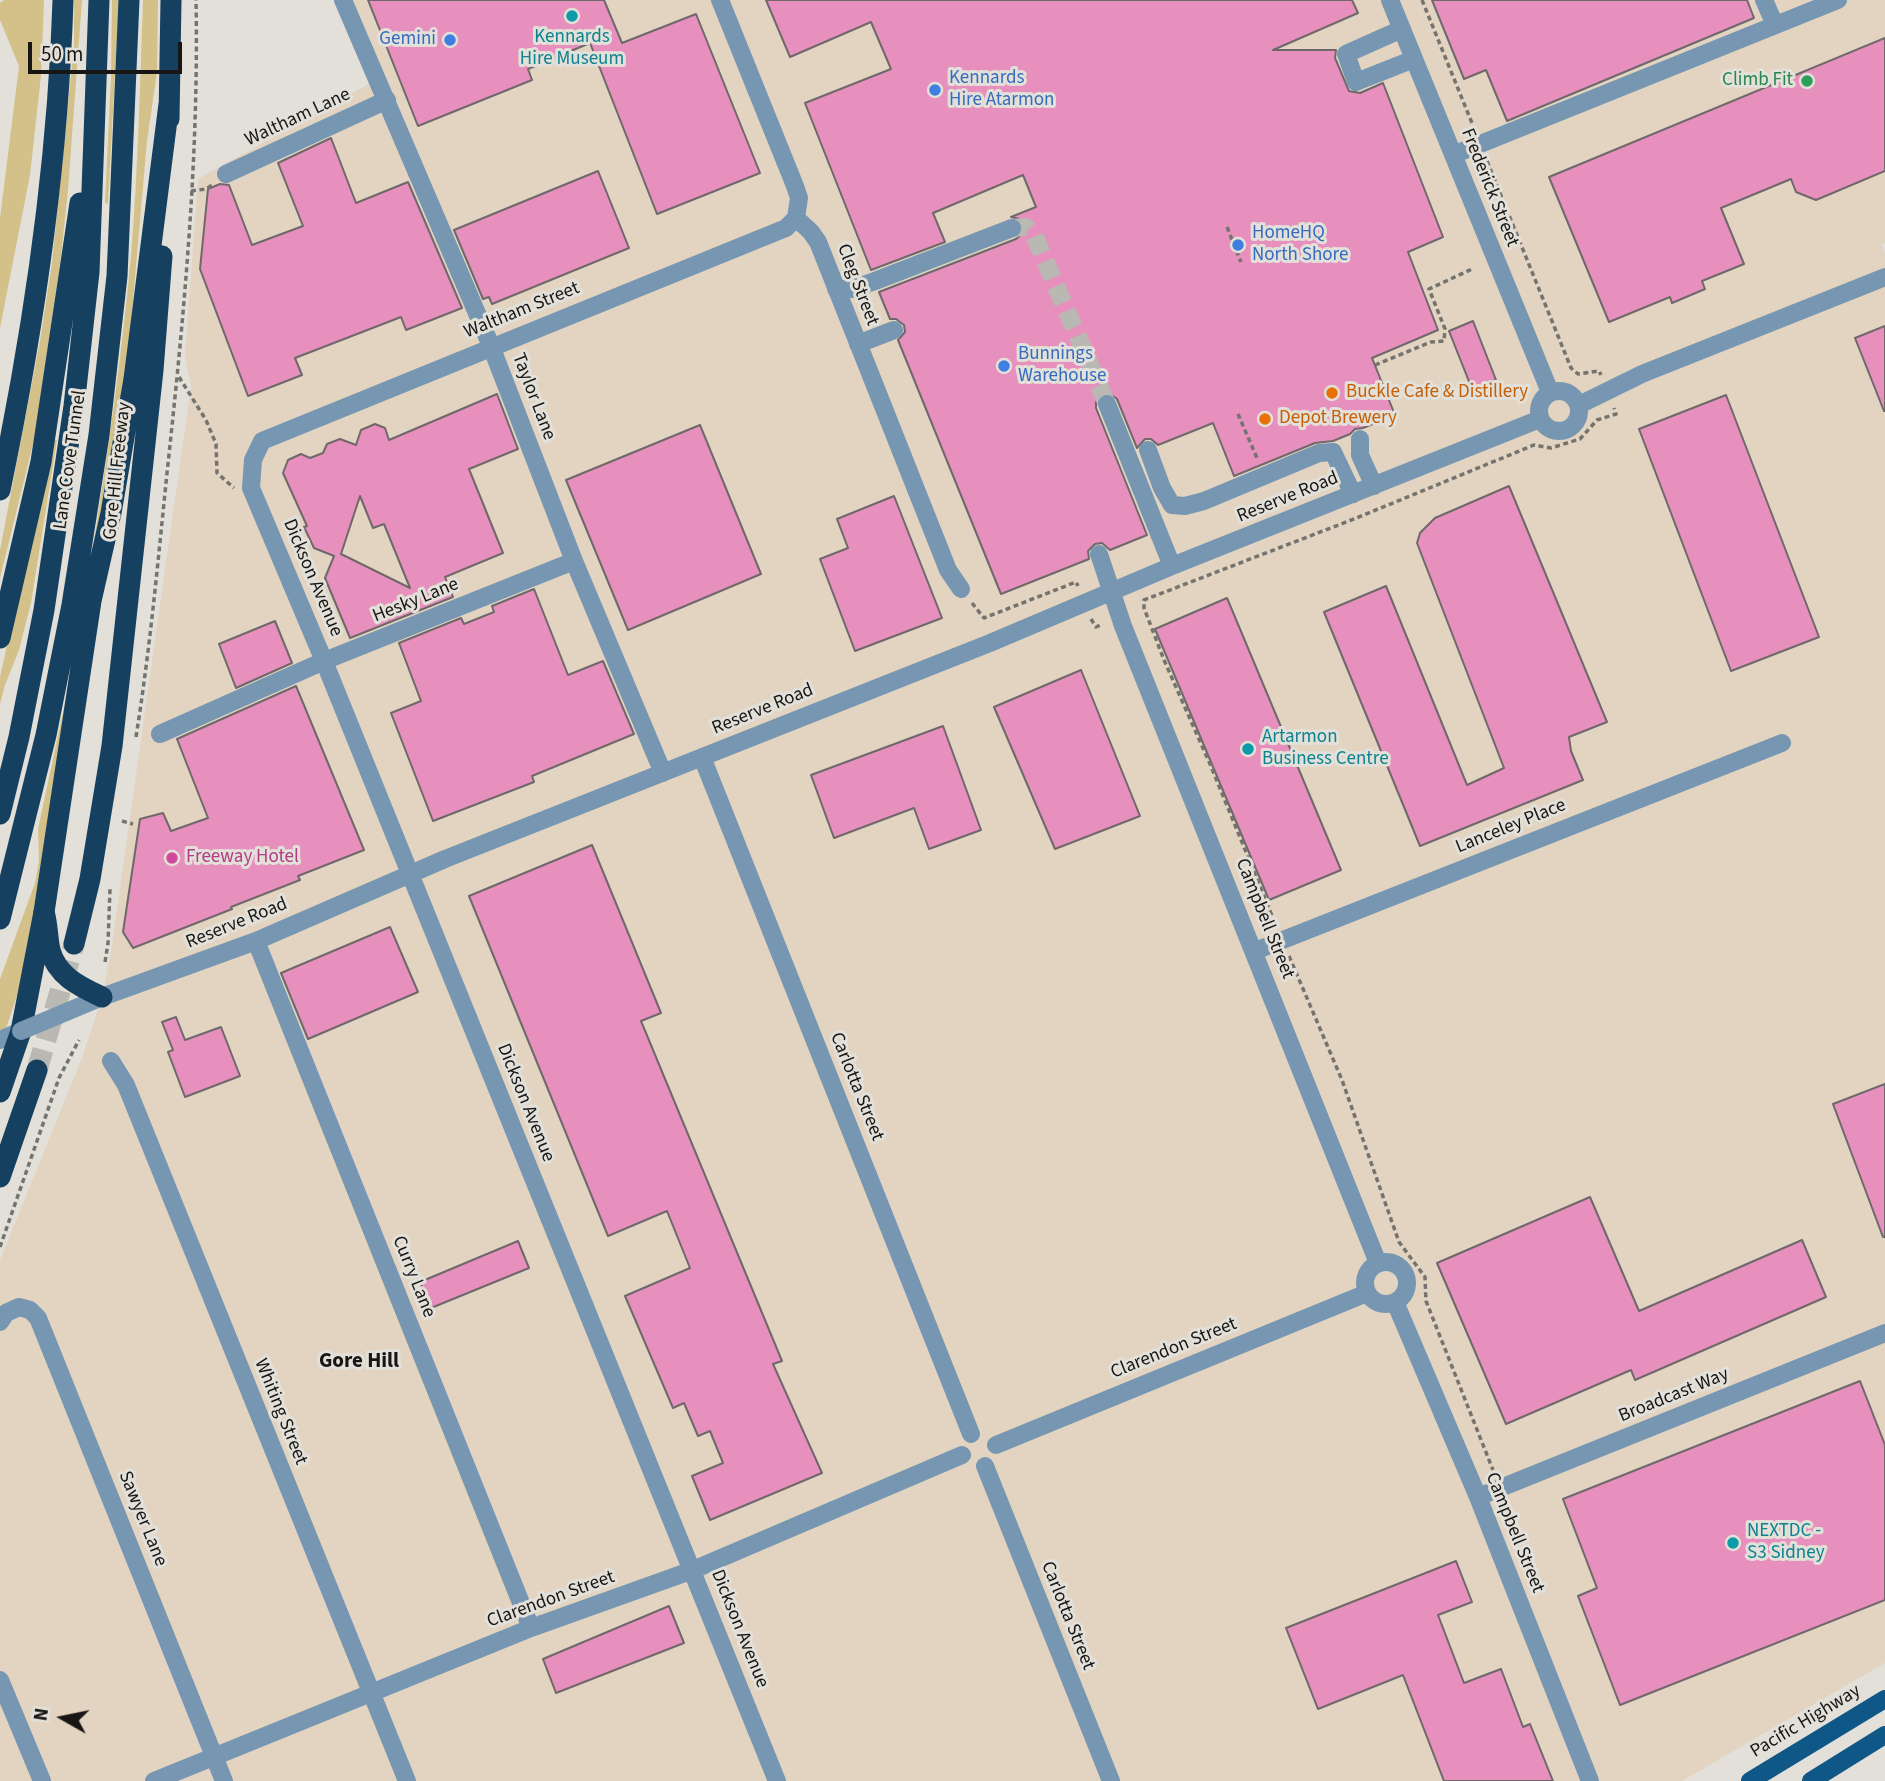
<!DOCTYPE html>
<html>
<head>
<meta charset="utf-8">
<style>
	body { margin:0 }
	#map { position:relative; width:1885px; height:1781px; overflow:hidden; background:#e2e0d9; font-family:"Source Sans 3",sans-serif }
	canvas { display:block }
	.north { position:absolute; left:28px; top:1683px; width:70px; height:70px; -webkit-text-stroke:5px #e2e0d9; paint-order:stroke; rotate:279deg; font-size:19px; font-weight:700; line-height:28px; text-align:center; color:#171614 }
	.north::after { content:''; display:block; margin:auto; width:24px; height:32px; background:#171614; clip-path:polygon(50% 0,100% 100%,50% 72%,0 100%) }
	.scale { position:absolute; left:28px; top:42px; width:154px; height:32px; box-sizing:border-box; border:4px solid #171614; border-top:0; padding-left:9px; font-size:21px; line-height:24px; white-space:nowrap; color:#171614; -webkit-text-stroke:5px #e2e0d9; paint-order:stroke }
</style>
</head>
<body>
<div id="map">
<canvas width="1885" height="1781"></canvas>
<div class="north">N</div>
<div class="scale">50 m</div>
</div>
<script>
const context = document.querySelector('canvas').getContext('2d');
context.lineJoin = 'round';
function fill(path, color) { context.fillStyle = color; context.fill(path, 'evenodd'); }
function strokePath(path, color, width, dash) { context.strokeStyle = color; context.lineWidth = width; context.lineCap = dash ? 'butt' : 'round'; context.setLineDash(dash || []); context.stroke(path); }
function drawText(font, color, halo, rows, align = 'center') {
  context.font = font + ' "Source Sans 3",sans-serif'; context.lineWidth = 6; context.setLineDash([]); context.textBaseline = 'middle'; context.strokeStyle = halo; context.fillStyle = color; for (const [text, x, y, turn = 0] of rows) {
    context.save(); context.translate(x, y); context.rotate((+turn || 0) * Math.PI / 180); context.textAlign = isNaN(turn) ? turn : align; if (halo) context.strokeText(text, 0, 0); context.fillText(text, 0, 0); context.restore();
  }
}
fill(new Path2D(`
	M344,0H1885V243L1882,244L1885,253V1663L1682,1781H0V1260L82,1058L102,997L111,952L191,386L185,356L198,179L374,81Z`), '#e2d4c1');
fill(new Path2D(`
	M4,0H44L41,76L30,175L0,328V218L19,66L0,20V3Z
	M74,0H82L68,190L61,256L35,436L0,578V550L40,341L52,263L74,45Z
	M112,0H119L108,204L105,203L111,76Z
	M143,0H158L157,72L147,141L129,346L116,444L94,541C109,446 122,351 131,256C138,171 140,85 143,0Z
	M52,440H57L31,603L19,650L5,685L0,704V677Z
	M78,642L26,968L0,1047V979L35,883L39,861L38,829Z`), '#d4c189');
const building = new Path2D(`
	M368,0H604L622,43L696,14L760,173L657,214L590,43L528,69L532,80L418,126Z
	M766,0H1352L1358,13L1273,50H1336L1335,58L1349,91L1360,93L1383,83L1443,237L1408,252L1438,330L1372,358L1395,415L1363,428L1355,429L1350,434L1333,441L1315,443L1234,476L1213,423L1158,445L1151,439H1145L1137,448L1117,399L1109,393L1102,394L1096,402V408L1147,535L1110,550L1102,543L1095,544L1088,551L1089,559L1001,594L898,340L905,332L904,325L896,319H890L879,292L1016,239L1021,235L1023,225L1019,219L1011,217L1036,207L1023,175L933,213L945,242L871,270L805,103L891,69L871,22L790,57Z
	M1432,0H1747L1754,18L1507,121L1486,70L1464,79Z
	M1885,38V171L1816,200L1796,192L1791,179L1721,208L1744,264L1702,281L1705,289L1672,303L1670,297L1609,322L1549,177Z
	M331,138L356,203L408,182L462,308L406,330L401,317L295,358L302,375L248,396L200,269L208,189L220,184L229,185L252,245L303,226L278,163Z
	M598,171L629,248L492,304L489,297L483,299L454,230Z
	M1473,321L1496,380L1472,389L1449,331Z
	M1885,326V411H1884L1855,338Z
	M497,394L518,449L469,469L503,553L445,577L453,597L350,638L325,578L334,556L314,548L304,527L307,526L283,473L288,460L301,454L310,458L323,453L327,444L340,439L356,445L361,430L375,424L385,428L389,440ZM360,496L373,528L384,524L410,588L341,554Z
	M1726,395L1819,637L1731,671L1639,429Z
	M700,425L761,574L628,630L566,480Z
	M1509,486L1607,722L1569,737L1571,751L1583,780L1420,846L1324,612L1386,586L1467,785L1504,768L1417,543L1420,533L1435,518Z
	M894,496L942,618L855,651L820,559L848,548L837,519Z
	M534,589L568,675L603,661L634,734L532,776L534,782L433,821L391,713L421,701L399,643L461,618L464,624L494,612L492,606Z
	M1227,598L1341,870L1269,900L1155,629Z
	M275,621L292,663L236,688L219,644Z
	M1081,670L1140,816L1055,849L994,707Z
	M296,686L364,850L298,876L300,880L231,907L232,909L133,948L123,932L140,819L163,813L171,831L208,818L177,739Z
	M943,726L981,830L929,849L914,808L834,838L811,775Z
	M592,845L661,1013L641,1021L782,1361L773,1364L822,1473L710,1520L692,1476L723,1463L710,1431L698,1436L684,1403L673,1408L625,1296L690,1268L667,1211L608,1236L469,896Z
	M390,927L418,992L308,1039L281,973Z
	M176,1017L185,1040L221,1027L240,1076L185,1097L168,1052L173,1050L162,1022Z
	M1885,1084V1237H1883L1833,1104Z
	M1590,1197L1639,1311L1802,1240L1826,1297L1635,1380L1631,1370L1506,1424L1437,1263Z
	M518,1241L529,1268L431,1308L420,1282Z
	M1860,1381L1885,1445V1600L1620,1705L1578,1596L1597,1588L1563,1499Z
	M1456,1561L1472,1602L1438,1615L1464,1683L1501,1669L1523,1727L1530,1724L1553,1781H1444L1403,1675L1318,1709L1286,1628Z
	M669,1606L684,1643L556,1693L543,1659Z`);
fill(building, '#e890bd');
strokePath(building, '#6f686b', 2);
strokePath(new Path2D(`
	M1012,228L1026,227L1034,235L1107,404`), '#b9b8b2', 18, [18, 9]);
strokePath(new Path2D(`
	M37,1070L74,944`), '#b9b8b2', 21, [21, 10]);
strokePath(new Path2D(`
	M1422,0L1474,128
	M1487,161L1571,368L1578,374L1599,371L1601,375
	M191,191L206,189L212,185
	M1227,227L1241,262
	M1375,365L1431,342L1444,341L1445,329L1429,289L1472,269
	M179,377L206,420L216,444L217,473L234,488
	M1238,414L1257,458
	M972,603L984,618L1076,582L1078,586
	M1091,619L1096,627L1103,624
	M136,737C150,649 158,561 167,473C184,316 199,157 196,0
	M122,821L133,824
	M1275,923L1210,764L1164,660L1144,608V600L1354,519L1534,445L1551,448L1580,439L1597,420L1616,414L1614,408
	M1289,956L1342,1080L1399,1242L1425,1277L1426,1301L1493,1470
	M105,962L108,943L110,889
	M0,1247L59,1078L79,1040`), '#74736e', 3.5, [5, 3.5]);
strokePath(new Path2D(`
	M343,0L491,346L574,561L663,773
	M720,0L795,186L799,198L796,218L811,232L818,242L948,570L961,589
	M1390,0L1550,392
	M1764,0L1775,25
	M1402,29L1346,54L1356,82L1414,59
	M1453,155L1838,0
	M226,174L387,100
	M836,289H852L875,281L1012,228
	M858,344L894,330
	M1539 411a20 20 0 1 1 40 0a20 20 0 1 1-40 0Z
	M1107,404L1172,566
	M1579,405L1642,374L1885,277
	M1360,439V455L1374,486
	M1148,450L1162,488L1172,505L1185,506L1204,501L1319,453L1333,452L1353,494
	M1099,554L1123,626L1378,1263
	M160,734L324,661L574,561
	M702,757L971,1434
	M256,941L531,1628
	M1255,951L1782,743
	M102,997L256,941L445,859L990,643L1172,566L1540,419
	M0,1040L21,1031
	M111,1061L126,1085L407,1781
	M1365 1283a21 21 0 1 1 42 0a21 21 0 1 1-42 0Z
	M1395,1302L1478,1497L1590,1781
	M0,1322L6,1313L19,1307L30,1310L38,1318L224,1781
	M996,1445L1367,1293
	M985,1466L1111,1781
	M1478,1497L1885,1333
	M0,1680L42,1781
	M154,1781L531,1628L693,1570L962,1455
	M777,1781L324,661L251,488L253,460L262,441L786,228L796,218`), '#7696b1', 18);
strokePath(new Path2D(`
	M1750,1781L1885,1699
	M1811,1781L1885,1735`), '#0e5786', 18);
strokePath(new Path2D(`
	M169,119L171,0
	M0,490C34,328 58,165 63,0
	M0,638L41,462L80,203
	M0,814L19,737L44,610L74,406L89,272L99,0
	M0,919L46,735L72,605L99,435L117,276L129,0
	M74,944L90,879L112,746L153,370L162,256
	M0,1092L21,1031L44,912L91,601L111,513L134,379L169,104
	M0,1177L37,1070`), '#15405f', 21);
strokePath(new Path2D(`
	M21,1031L102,997`), '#7696b1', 18);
strokePath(new Path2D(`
	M44,912C48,925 47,937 50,950C57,976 79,986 102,997`), '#15405f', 21);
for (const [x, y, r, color] of [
	[572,16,7,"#0f9aa8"],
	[450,40,7,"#3f7fe0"],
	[1807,81,7,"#2e9e5b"],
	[935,90,7,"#3f7fe0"],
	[1238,245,7,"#3f7fe0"],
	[1004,366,7,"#3f7fe0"],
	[1332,393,7,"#e8710a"],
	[1265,419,7,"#e8710a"],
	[1248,749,7,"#0f9aa8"],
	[172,858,7,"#d1479c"],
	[1733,1543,7,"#0f9aa8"]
]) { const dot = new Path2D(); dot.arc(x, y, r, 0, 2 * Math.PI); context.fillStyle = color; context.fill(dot); strokePath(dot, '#e2e0d9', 2.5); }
drawText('19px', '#0d838f', '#e2e0d9', [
	["Kennards",572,38,"center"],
	["Hire Museum",572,60,"center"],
	["Artarmon",1262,738],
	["Business Centre",1262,760],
	["NEXTDC -",1747,1532],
	["S3 Sidney",1747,1554]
], 'left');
drawText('19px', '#366cbe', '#e2e0d9', [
	["Gemini",436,40,"right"],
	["Kennards",949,79],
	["Hire Atarmon",949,101],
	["HomeHQ",1252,234],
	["North Shore",1252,256],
	["Bunnings",1018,355],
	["Warehouse",1018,377]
], 'left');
drawText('19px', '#27864d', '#e2e0d9', [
	["Climb Fit",1793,81]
], 'right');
drawText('19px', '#171614', '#e2e0d9', [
	["Waltham Lane",298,118,-25],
	["Frederick Street",1489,188,68],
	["Cleg Street",857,285,69],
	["Waltham Street",522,311,-22],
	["Taylor Lane",533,397,69],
	["Lane Cove Tunnel",71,460,-82],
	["Gore Hill Freeway",118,471,-84],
	["Reserve Road",1288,498,-22],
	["Dickson Avenue",312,578,67],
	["Hesky Lane",416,601,-22],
	["Reserve Road",763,710,-22],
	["Lanceley Place",1511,827,-22],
	["Campbell Street",1264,919,68],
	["Reserve Road",237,924,-22],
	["Carlotta Street",856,1087,68],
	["Dickson Avenue",525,1103,68],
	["Curry Lane",413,1277,68],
	["Clarendon Street",1174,1349,-22],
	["Broadcast Way",1674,1396,-22],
	["Whiting Street",280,1412,68],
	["Sawyer Lane",142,1519,68],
	["Campbell Street",1514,1533,68],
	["Clarendon Street",551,1600,-20],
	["Carlotta Street",1067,1616,68],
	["Dickson Avenue",739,1629,68],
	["Pacific Highway",1806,1722,-31]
]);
drawText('19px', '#c56008', '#e2e0d9', [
	["Buckle Cafe & Distillery",1346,393],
	["Depot Brewery",1279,419]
], 'left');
drawText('19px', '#b23c85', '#e2e0d9', [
	["Freeway Hotel",186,858]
], 'left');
drawText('bold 21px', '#171614', '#e2e0d9', [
	["Gore Hill",359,1362]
]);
</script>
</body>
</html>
